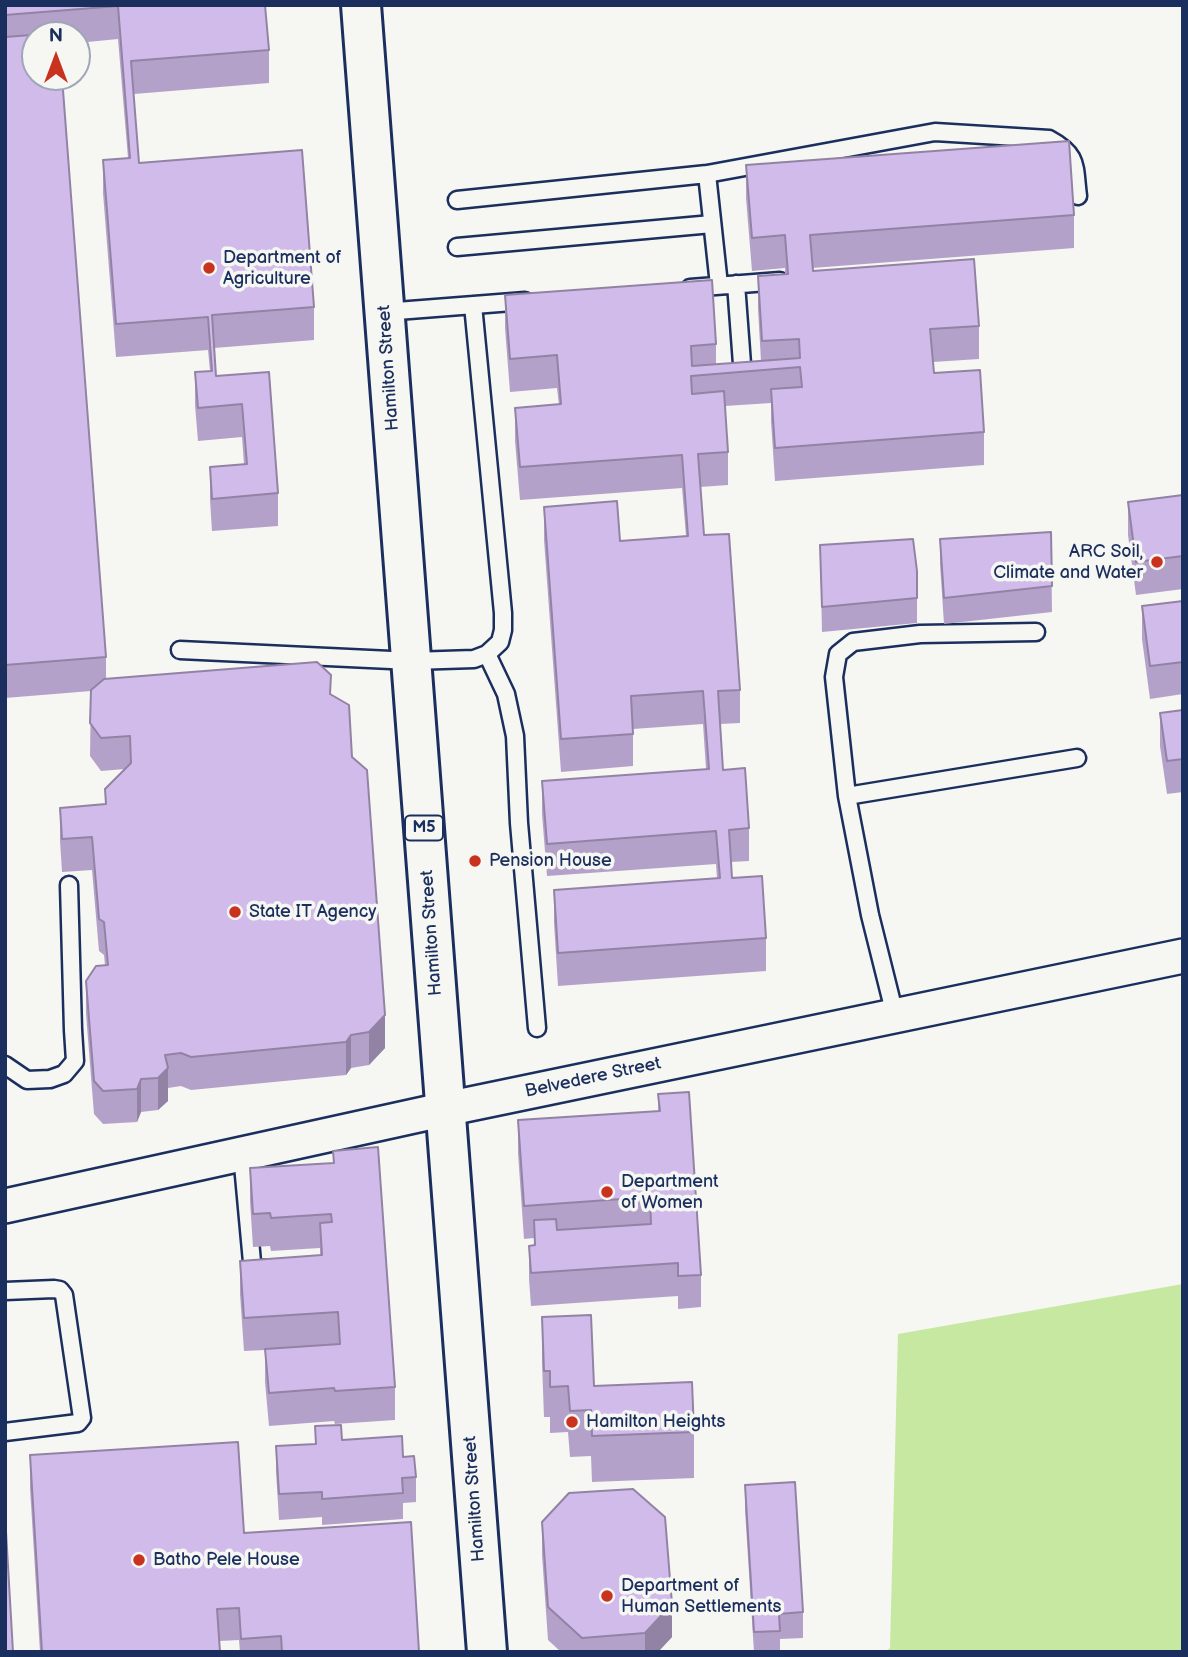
<!DOCTYPE html>
<html>
<head>
<meta charset="utf-8">
<style>
	body { margin:0 }
	#map { position:relative; width:1188px; height:1657px; overflow:hidden; background:#f6f6f2; font-family:"Balsamiq Sans",sans-serif }
	canvas { display:block }
	.frame { position:absolute; inset:0; border:7px solid #1b2f5e; pointer-events:none }
	.north { position:absolute; left:21px; top:21px; width:70px; height:70px; box-sizing:border-box; background:#f6f6f2; border:2px solid #9ea6b7; border-radius:50%; rotate:0deg; font-size:19px; font-weight:700; line-height:28px; text-align:center; color:#1b2f5e }
	.north::after { content:''; display:block; margin:auto; width:24px; height:32px; background:#c8321e; clip-path:polygon(50% 0,100% 100%,50% 72%,0 100%) }
</style>
</head>
<body>
<div id="map">
<canvas width="1188" height="1657"></canvas>
<div class="frame"></div>
<div class="north">N</div>
</div>
<script>
const context = document.querySelector('canvas').getContext('2d');
context.lineJoin = 'round';
function fill(path, color) { context.fillStyle = color; context.fill(path, 'evenodd'); }
function strokePath(path, color, width, dash) { context.strokeStyle = color; context.lineWidth = width; context.lineCap = dash ? 'butt' : 'round'; context.setLineDash(dash || []); context.stroke(path); }
function drawText(font, color, halo, rows, align = 'center') {
  context.font = font + ' "Balsamiq Sans",sans-serif'; context.lineWidth = 7; context.setLineDash([]); context.textBaseline = 'middle'; context.strokeStyle = halo; context.fillStyle = color; for (const [text, x, y, turn = 0] of rows) {
    context.save(); context.translate(x, y); context.rotate((+turn || 0) * Math.PI / 180); context.textAlign = isNaN(turn) ? turn : align; if (halo) context.strokeText(text, 0, 0); context.fillText(text, 0, 0); context.restore();
  }
}
fill(new Path2D(`
	M1183,1284V1652H885L890,1648L898,1334Z`), '#c7e8a1');
const service = new Path2D(`
	M707,174L719,285
	M457,200L707,174L935,132L1049,139C1079,155 1074,166 1078,196
	M457,247L712,224
	M736,284L742,364
	M690,288L780,281
	M384,312L525,301
	M180,650L412,661L474,659L487,654L500,642L503,630V613L473,305
	M487,654L506,694L515,736L519,823L537,1028
	M847,796L1077,758
	M895,1015L870,915L847,796L834,677L838,654L853,642L920,634L1036,632
	M5,1065L27,1080L50,1079L64,1074L75,1061L73,1030L69,885
	M242,1154L252,1262L255,1268L267,1269
	M5,1291L54,1289L60,1290L64,1295L82,1418L78,1423L5,1432`);
const minor = new Path2D(`
	M5,1206L446,1109L1183,956`);
const primary = new Path2D(`
	M361,5L487,1652`);
strokePath(service, '#1b2f5e', 21);
strokePath(minor, '#1b2f5e', 38);
strokePath(primary, '#1b2f5e', 44);
strokePath(service, '#f6f6f2', 16);
strokePath(minor, '#f6f6f2', 33);
strokePath(primary, '#f6f6f2', 38);
fill(new Path2D(`
	M5,5H265L269,50V83L134,94L139,163L314,307V340L214,348L216,376L269,372L278,493V526L212,531L210,500V467L244,464L242,437L198,441L195,405V372L210,371L208,350L116,357L103,193V160L128,158L118,39L77,43V35H35L106,657V679L331,695L352,757L385,1048L369,1065L351,1068L346,1075L191,1090L181,1086L168,1088V1101L158,1110L141,1112L137,1122L103,1124L94,1114L86,1014V981L105,965L104,955L99,951L92,870L62,872L60,841V808L105,804V789L125,769L101,771L90,756L91,691L5,698Z
	M746,165L1074,215V248L812,268L813,271L979,326V359L933,362L934,373L984,432V465L775,481L771,422V403L725,406L728,452V485L700,487L704,535L740,690V723L720,724L723,770L749,828V861L731,862L732,878L766,938V971L558,986L554,923V890L717,878L716,864L547,876L542,814V781L706,769L703,724L633,729V766L561,772L544,540V507L620,541L686,536L682,488L520,500L515,441V408L559,405L557,388L510,392L505,328V295L716,344V364L761,361L758,309V276L785,274V268L752,271L746,198Z
	M1183,495V589L1136,595L1128,535V502Z
	M1051,532L1052,612L944,624L940,564V539Z
	M820,545L917,571V623L822,632Z
	M1183,601V694L1150,699L1142,639V606Z
	M1183,710V792L1167,794L1160,746V713Z
	M658,1094L701,1275V1307L678,1309V1296L531,1306L529,1279V1246L534,1245V1238L524,1239L518,1153V1120L658,1111Z
	M333,1151L395,1387V1420L335,1424L334,1421L269,1426L265,1382V1350L244,1351L240,1294V1261L320,1255V1248L271,1251L270,1246L253,1247L250,1201V1168L333,1163Z
	M542,1317L594,1386L694,1432V1478L592,1482L591,1456L570,1457L568,1432L550,1433V1417H544L542,1363Z
	M315,1426L342,1440L403,1457L416,1477V1502L403,1503V1519L322,1525V1517L279,1520L276,1471V1446L315,1444Z
	M30,1455L244,1533L419,1652H240L239,1640L219,1641L220,1652H40L30,1488Z
	M745,1485L803,1612V1638L780,1639V1652H754L745,1510Z
	M542,1522L672,1637L658,1652H561L548,1640L542,1555Z`), '#b4a1ca');
fill(new Path2D(`
	M385,1015V1048L369,1065V1032Z
	M351,1035V1068L346,1075V1042Z
	M168,1068V1101L158,1110V1078Z
	M141,1079V1112L137,1122V1089Z
	M672,1604V1637L658,1652H645V1633Z`), '#9283a4');
const building = new Path2D(`
	M5,5H265L269,50L131,61L139,163L302,150L314,307L212,315L216,376L269,372L278,493L212,499L210,467L247,464L242,404L198,408L195,372L212,371L208,317L116,324L103,160L130,158L118,6L5,15Z
	M58,33V35H35V77H62L106,657L5,665V37Z
	M1069,141L1074,215L810,235L813,271L974,259L979,326L930,329L934,373L980,370L984,432L775,448L771,389L802,387L800,367L691,376L692,394L724,391L728,452L698,454L704,535L729,534L740,690L718,691L723,770L745,768L749,828L729,830L732,878L762,876L766,938L558,953L554,890L720,878L716,831L547,844L542,781L709,769L703,691L631,696L633,734L561,739L544,507L617,501L620,541L688,536L682,455L520,467L515,408L561,404L557,355L510,359L505,295L712,280L716,344L691,346L692,366L800,358L799,339L762,341L758,276L788,274L785,235L752,238L746,165Z
	M1183,495V556L1136,562L1128,502Z
	M1051,532L1052,586L944,598L940,539Z
	M913,539L917,571V598L822,607L820,545Z
	M1183,601V662L1150,666L1142,606Z
	M317,662L331,675L330,694L349,705L352,757L367,770L385,1015L369,1032L351,1035L346,1042L191,1057L181,1053L165,1055L168,1068L158,1078L141,1079L137,1089L103,1091L94,1081L86,981L96,966L108,965L104,922L99,919L92,837L62,839L60,808L106,804L105,789L131,763L130,736L101,738L90,723L91,690L104,679Z
	M1183,710V759L1167,761L1160,713Z
	M689,1092L701,1275L678,1276V1263L531,1273L529,1246L535,1245L534,1220L556,1219L557,1230L651,1224L650,1197L524,1206L518,1120L660,1111L658,1094Z
	M378,1147L395,1387L335,1391L334,1388L269,1393L265,1349L340,1344L338,1312L244,1318L240,1261L322,1255L320,1223L332,1222L331,1214L271,1218L270,1213L253,1214L250,1168L334,1163L333,1151Z
	M591,1315L594,1386L692,1382L694,1432L592,1436L591,1410L570,1411L568,1386L550,1387V1371H544L542,1317Z
	M341,1425L342,1440L402,1436L403,1457L414,1456L416,1477L402,1478L403,1493L322,1499V1492L279,1494L276,1446L316,1444L315,1426Z
	M238,1442L244,1533L411,1522L419,1652H282L281,1636L241,1639L239,1608L217,1609L220,1652H42L30,1455Z
	M795,1482L803,1612L779,1614L780,1631L754,1632L745,1485Z
	M633,1489L665,1517L672,1604L645,1633L582,1638L548,1607L542,1522L569,1493Z
	M5,1514L13,1652H5Z`);
fill(building, '#d1bbeb');
strokePath(building, '#9283a4', 2);
for (const [x, y, r, color] of [
	[209,268,7,"#c8321e"],
	[1157,562,7,"#c8321e"],
	[475,861,7,"#c8321e"],
	[235,912,7,"#c8321e"],
	[607,1192,7,"#c8321e"],
	[572,1422,7,"#c8321e"],
	[139,1560,7,"#c8321e"],
	[607,1596,7,"#c8321e"]
]) { const dot = new Path2D(); dot.arc(x, y, r, 0, 2 * Math.PI); context.fillStyle = color; context.fill(dot); strokePath(dot, '#f6f6f2', 2.5); }
for (const [x, y, w] of [
	[424,828,38]
]) { const box = new Path2D(); box.roundRect(x - w / 2, y - 12.5, w, 25, 5); context.fillStyle = '#f6f6f2'; context.fill(box); strokePath(box, '#1b2f5e', 2); }
drawText('bold 16px', '#1b2f5e', null, [
	["M5",424,828]
]);
drawText('18px', '#1b2f5e', '#f6f6f2', [
	["Department of",223,258],
	["Agriculture",223,279],
	["ARC Soil,",1143,552,"right"],
	["Climate and Water",1143,573,"right"],
	["Pension House",489,861],
	["State IT Agency",249,912],
	["Department",621,1182],
	["of Women",621,1203],
	["Hamilton Heights",586,1422],
	["Batho Pele House",153,1560],
	["Department of",621,1586],
	["Human Settlements",621,1607]
], 'left');
drawText('18px', '#1b2f5e', '#f6f6f2', [
	["Hamilton Street",389,368,-94],
	["Hamilton Street",432,933,-94],
	["Belvedere Street",593,1078,-12],
	["Hamilton Street",475,1499,-94]
]);
</script>
</body>
</html>
